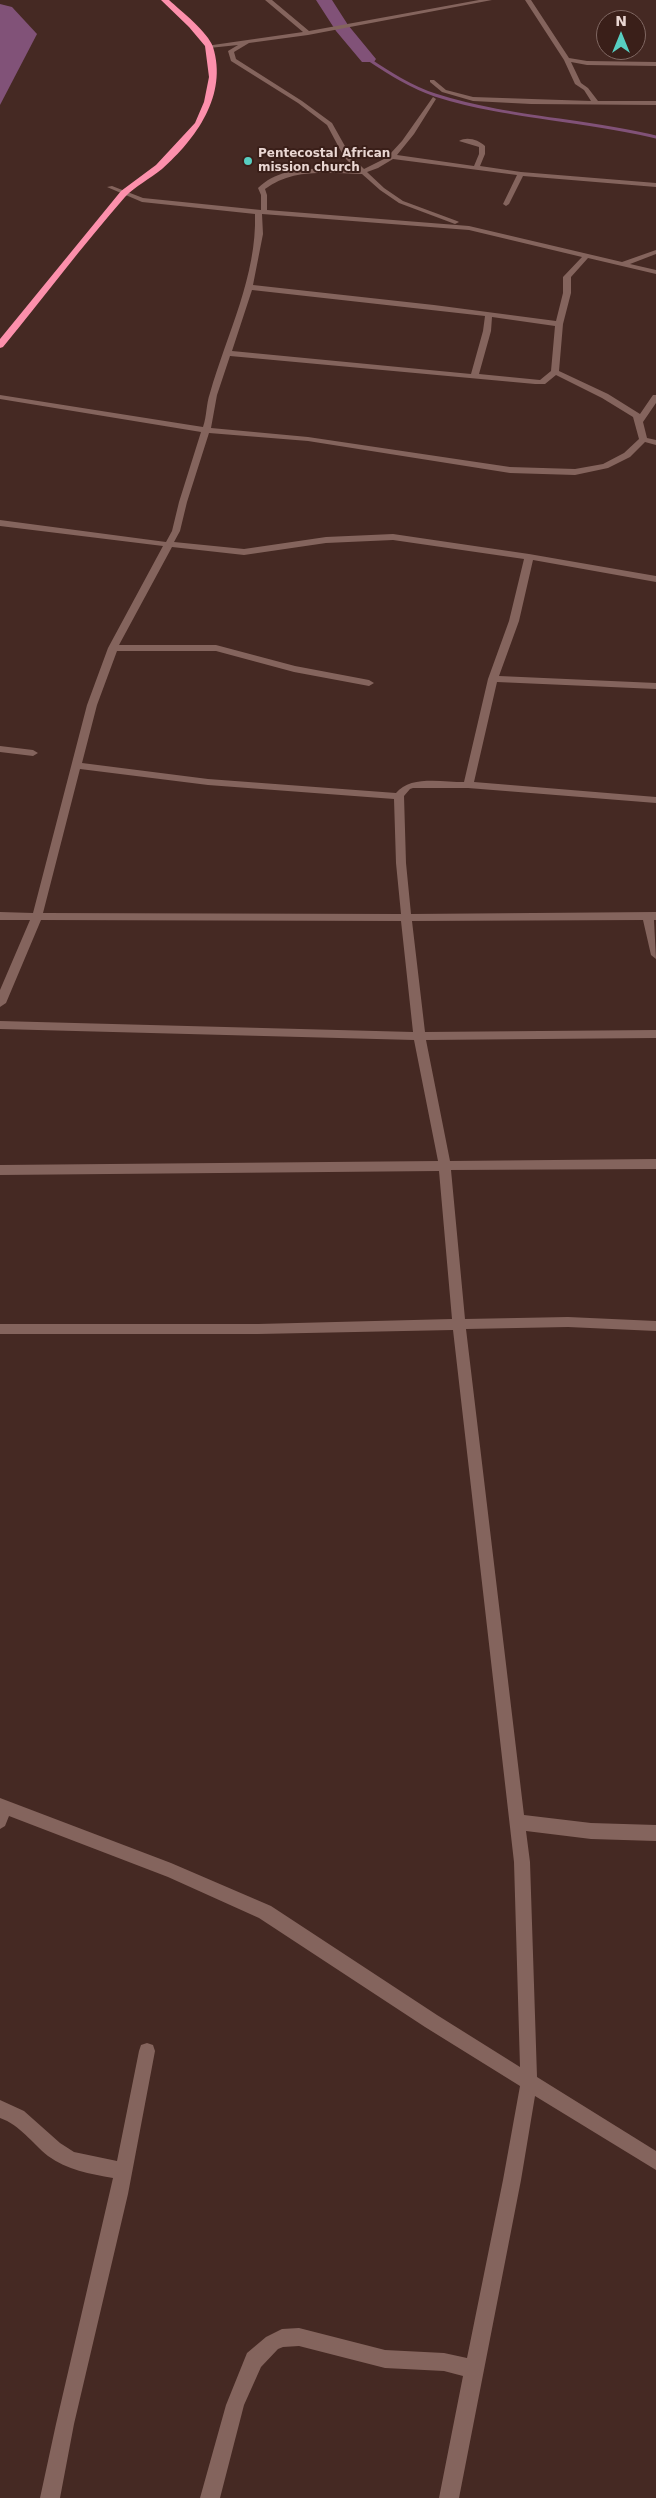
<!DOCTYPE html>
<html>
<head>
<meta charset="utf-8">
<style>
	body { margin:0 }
	#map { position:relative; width:656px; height:2498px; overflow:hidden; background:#452923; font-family:"DejaVu Sans",sans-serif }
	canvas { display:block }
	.north { position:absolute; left:596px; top:10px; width:50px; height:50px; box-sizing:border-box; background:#3a1f19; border:1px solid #806863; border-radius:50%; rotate:0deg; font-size:14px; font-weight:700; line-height:20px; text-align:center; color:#e9d6d2 }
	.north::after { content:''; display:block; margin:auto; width:18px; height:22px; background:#57cec1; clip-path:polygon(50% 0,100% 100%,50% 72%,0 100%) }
</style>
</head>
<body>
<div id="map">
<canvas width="656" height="2498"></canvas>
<div class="north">N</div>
</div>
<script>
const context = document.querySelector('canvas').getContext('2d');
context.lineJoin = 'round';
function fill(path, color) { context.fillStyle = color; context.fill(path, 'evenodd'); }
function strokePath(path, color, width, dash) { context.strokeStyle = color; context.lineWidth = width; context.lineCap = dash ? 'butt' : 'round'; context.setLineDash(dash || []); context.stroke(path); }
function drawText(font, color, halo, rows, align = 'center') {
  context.font = font + ' "DejaVu Sans",sans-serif'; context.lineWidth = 4; context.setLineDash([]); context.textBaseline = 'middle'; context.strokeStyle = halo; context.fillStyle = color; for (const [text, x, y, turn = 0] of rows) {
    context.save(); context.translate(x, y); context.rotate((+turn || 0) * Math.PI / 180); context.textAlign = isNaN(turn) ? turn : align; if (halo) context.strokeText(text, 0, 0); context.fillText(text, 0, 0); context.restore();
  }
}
fill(new Path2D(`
	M0,4L12,7L37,34L0,105Z`), '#815278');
strokePath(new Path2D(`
	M368,59C389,73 411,87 435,95C506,118 583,119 656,137`), '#815278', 3);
fill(new Path2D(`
	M316,0H332L348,25L376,59L374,62H362L336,31Z`), '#815278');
fill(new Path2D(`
	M265,0H272L309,31L479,0H492L308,35L249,43L234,52L236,59L302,101L332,123L346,148L390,154L402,141L433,97L436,99L414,134L397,155L474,166L479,154V147L459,141C467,136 479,140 485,146V154L480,166L521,172L656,183V187L523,176L509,204L506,206L503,204L517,175L393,159L378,168L367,172L384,188L403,201L457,221L459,222L455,224L399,203L380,190L362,174C328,173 293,168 265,189L267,195V210L469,226L622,262L656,250V254L630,264L656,270V274L588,258L571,277V293L563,324L559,371L608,394L640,414L653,395H656V403L643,422L647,438L656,440V445L645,442L630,457L608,468L575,475L510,473L308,441L209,433L187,502L180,531L174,542L244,549L326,537L393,534L529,554L656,576V582L533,560L519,621L499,676L656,683V689L497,682L474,782L656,797V803L468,788H413L410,789L404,796L406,863L411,914L656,912V920H654L656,959L651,955L643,920L412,921L425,1032L656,1030V1038L426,1040L450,1161L656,1159V1169L451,1170L465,1319L568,1317L656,1321V1331L568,1327L466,1329L524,1815L591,1823L656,1825V1841L591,1839L526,1831L530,1862L537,2077L656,2151V2170L535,2096L521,2180L459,2498H439L463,2376L444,2371L385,2368L299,2346L283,2347L278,2349L261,2367L244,2405L220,2498H200L226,2405L247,2353L266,2337L282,2329L299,2328L385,2350L444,2353L467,2358L503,2180L520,2086L425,2027L259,1918L168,1877L9,1816L5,1826L0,1829V1798L171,1863L271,1906L437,2015L520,2067L514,1862L453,1330L258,1334H0V1324H258L452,1319L439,1171L0,1175V1165L438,1161L414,1040L0,1029V1021L413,1032L401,921L41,920L6,1003L0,1007V990L30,920H0V912L33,913L87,705L108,648L163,546L0,526V520L166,542L172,531L179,502L201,432L0,399V395L203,427C207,416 206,404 210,393C227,334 257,276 255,214L142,202L107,187L112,186L143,198L261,210V195L258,188C283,163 324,169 357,170L344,157L327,125L298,103L231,61L228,51L238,45L209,48L206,46L303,32ZM348,153L386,158L364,169ZM262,214L469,230L582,257L563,277V293L556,321L434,305L253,285L263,234ZM252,290L485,316L483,331L471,374L232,351ZM492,317L555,326L551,371L540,380L479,374L491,331ZM230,356L535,384H545L556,375L602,398L633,417L639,439L624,453L603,464L575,469L510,467L308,437L211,428L217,395ZM393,540L524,559L509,621L488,679L464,782C443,782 410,775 396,793L208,779L82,763L97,705L117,651H216L294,672L369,686L374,683L369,680L295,666L216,645H119L172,547L244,555L326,543ZM80,769L208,785L394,799L396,863L401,914L43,913Z
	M525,0H531L569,58L587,61L656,62V66L587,65L571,62L581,83L588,88L598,101H656V105L531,104L473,101L442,92L430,82V80H434L446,90L473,97L591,101L584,90L575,84L564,60Z
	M0,746L33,750L38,753L33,756L0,752Z
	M147,2043L153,2045L155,2051L128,2194L74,2424L60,2498H40L56,2424L113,2178C90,2174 67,2170 48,2156C32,2143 20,2125 0,2118V2100L24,2111L60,2143L74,2152L117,2161L139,2051L141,2045Z`), '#84645d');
fill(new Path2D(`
	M161,0H169C181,11 208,32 213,47C228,95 196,139 162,169C150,179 135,186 125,197C83,245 44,297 3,347L0,348V339L121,191L156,165L195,123L204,102L209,77L205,46L189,27Z`), '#fc90ac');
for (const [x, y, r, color] of [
	[248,161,5,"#57cec1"]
]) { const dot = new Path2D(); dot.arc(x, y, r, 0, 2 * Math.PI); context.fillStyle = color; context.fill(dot); strokePath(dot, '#3a1f19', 2); }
drawText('bold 12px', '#e9d6d2', '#3a1f19', [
	["Pentecostal African",258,154],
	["mission church",258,168]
], 'left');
</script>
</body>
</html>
